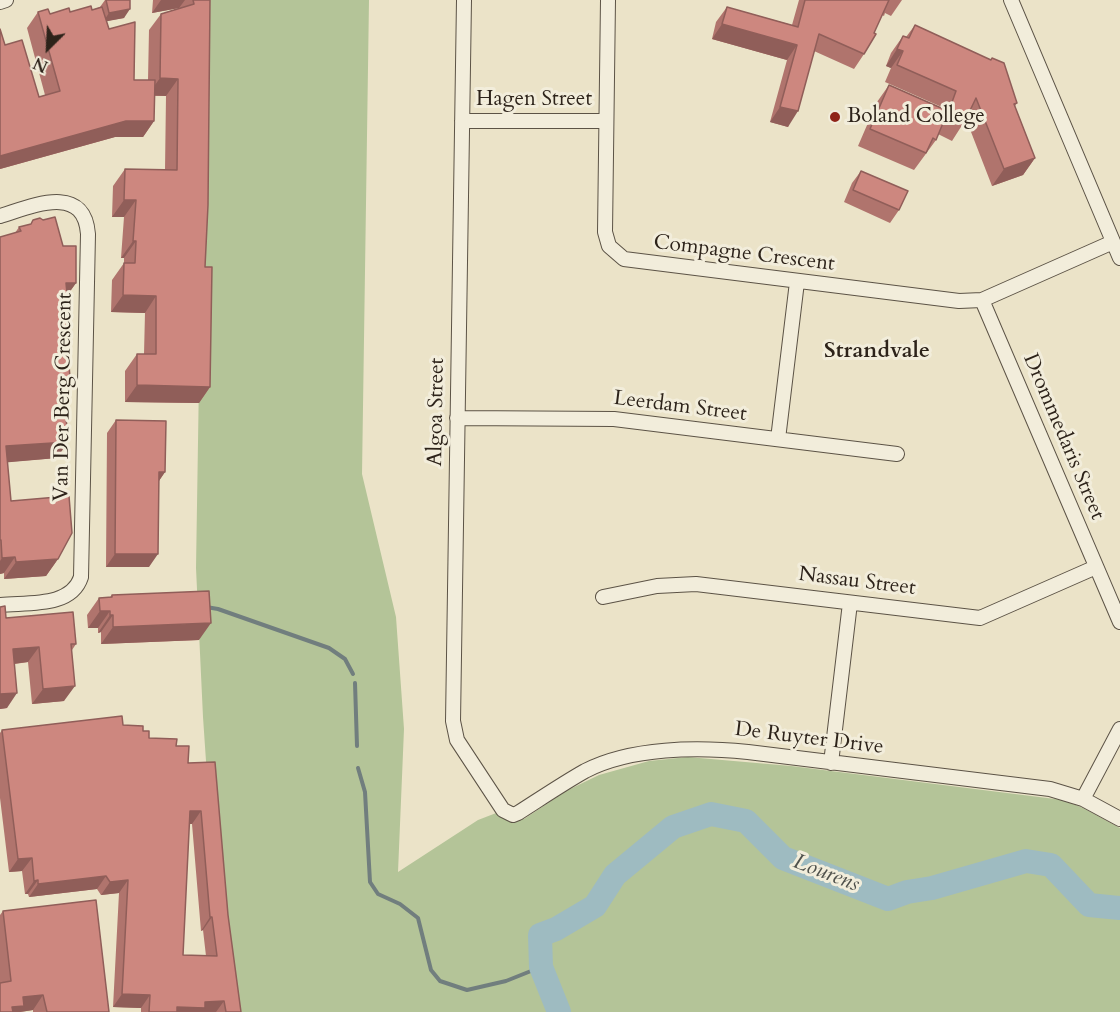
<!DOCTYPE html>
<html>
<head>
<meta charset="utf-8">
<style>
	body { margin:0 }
	#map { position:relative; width:1120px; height:1012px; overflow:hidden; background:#ebe3c8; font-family:Cardo,serif }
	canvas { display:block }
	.north { position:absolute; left:18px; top:18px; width:60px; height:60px; -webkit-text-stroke:4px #f2eddb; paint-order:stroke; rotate:204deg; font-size:16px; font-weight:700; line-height:24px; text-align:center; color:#2d231a }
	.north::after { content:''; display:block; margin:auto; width:21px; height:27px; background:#2d231a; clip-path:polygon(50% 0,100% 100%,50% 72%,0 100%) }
</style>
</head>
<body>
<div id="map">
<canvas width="1120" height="1012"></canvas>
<div class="north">N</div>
</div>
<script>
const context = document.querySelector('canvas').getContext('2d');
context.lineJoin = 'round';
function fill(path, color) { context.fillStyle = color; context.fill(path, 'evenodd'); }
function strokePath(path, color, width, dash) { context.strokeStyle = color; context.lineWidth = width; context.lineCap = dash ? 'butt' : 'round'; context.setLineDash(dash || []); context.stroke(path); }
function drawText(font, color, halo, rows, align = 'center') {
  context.font = font + ' Cardo,serif'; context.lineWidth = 6; context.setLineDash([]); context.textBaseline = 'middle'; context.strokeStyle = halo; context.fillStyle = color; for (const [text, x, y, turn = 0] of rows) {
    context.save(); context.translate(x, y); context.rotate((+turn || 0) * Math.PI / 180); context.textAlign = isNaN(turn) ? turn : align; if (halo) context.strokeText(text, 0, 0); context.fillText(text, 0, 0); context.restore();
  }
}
fill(new Path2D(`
	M205,0H369L362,474L396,617L404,729L398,872L478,820L504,810L518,813L524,819L566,791L599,775L649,761L688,757L791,766L1063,800L1083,808L1120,828V1012H230L210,820L203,717L196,568Z`), '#b4c498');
strokePath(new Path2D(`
	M206,607L218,609L329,648L345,659L353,674
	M355,683L357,746
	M358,768L365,792L370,882L378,894L400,904L418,918L431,970L440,981L467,990L506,981L541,967`), '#717e7e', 4);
strokePath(new Path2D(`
	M559,1012L541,967L540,935L556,929L595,906L615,875L673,827L711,814L746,821L783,858L888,899L907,892L932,888L1026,861L1051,865L1089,905L1120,908`), '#9ebbc1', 24);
const minor = new Path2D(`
	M464,0L453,721L457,740L503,810L513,815L518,813C540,799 562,784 585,771C631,747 698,747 748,752L1050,789L1083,799L1120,819
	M608,0L605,232L609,246L624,259L959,301L982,300L1113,242
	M1011,0L1120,258
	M0,2L6,0
	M462,121H606
	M0,216C30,207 84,182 88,234L81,577C71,608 27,602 0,605
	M982,300L1120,622
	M457,418L614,419L897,454
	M778,439L797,282
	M603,597L657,586L696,584L980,618L1096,567
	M831,763L850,603
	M1083,799L1120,729`);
strokePath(minor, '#5c5346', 16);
strokePath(minor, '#f2eddb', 14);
fill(new Path2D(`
	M105,0H130L124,18L106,21L109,29L134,80H148L149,30L161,14L179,8L152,13L153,0H210L205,267L210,387L199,403L125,402V371L137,354H144L145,313L111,312L112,280L124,263V258H121L124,217H112L113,186L125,169L165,170L166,96H154V121L143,137H115L0,169V29L5,45L39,97L45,95L27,28L38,12L50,14L92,10L100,7Z
	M799,0H902L891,16L885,13L884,16L882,15L864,54L854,69L814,51L788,127L770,122L787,60L712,39L716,22L727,7L792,25Z
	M915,25L1017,103L1015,106L1035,158L1023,175L992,186L966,119L952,141L938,134L936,140L914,170L858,146L877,102L889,85L944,109V108L885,82L891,68L886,66L891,53L903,36L906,37Z
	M861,171L899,210L890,223L844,202L852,183Z
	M19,227L63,246L76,283L67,295V343L65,399L57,458L7,462L11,501L58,559L46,576L4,579V573L0,574V237L15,233Z
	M116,420L165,472L159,481L149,567H106L107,433Z
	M112,595L199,640L101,644V632L98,633V628H88L87,615L99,598L110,597Z
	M0,607L6,618L76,644L72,650L64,701L32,704L28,662L15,664L7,708L0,709Z
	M123,725L143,731L149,738L176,746L188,763L228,915L241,1012H141V1008L113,1007L119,893L101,895L97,889L29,897L28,894H25L22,871L9,872L0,798V733L2,730ZM189,824H192L201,931L203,930L206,956L183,955Z
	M3,911L109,1012H33V1010L20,1012H0V915Z`), '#b0746d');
fill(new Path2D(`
	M161,0H185L179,8L152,13Z
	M130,9L124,18L103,22L109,13Z
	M722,24L797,45L787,60L712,39Z
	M897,49L903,51L891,68L886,66Z
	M160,78L178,79L166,96L148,95Z
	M780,107L798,111L788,127L770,122Z
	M126,121H154L143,137H115L0,169V156Z
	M1035,158L1023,175L992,186L1004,169Z
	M124,200H136L124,217H112Z
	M133,241H136L124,258H121Z
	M66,283H76L64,300Z
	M123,295L156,296L145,313L111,312Z
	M137,385L210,387L199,403L125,402Z
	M64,391H71L60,407Z
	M68,442L57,458L0,463L6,446Z
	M159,472H165L156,485Z
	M115,554H158L149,567H106Z
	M15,557L4,573L0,574V561L2,558Z
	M58,559L46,576L4,579L16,562Z
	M100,611H110L98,628H88Z
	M110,615H113L101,632L98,633Z
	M211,623L199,640L101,644L113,627Z
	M39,647L28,662L3,665L13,649Z
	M75,686L64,701L32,704L43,689Z
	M17,693L7,708L0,709V694Z
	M190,811H201L192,824H181Z
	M32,858L22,871L9,872L18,859Z
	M106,876L97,889L29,897L38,884Z
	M38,880L28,894H25L34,881Z
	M128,880L119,893L101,895L110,882Z
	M210,917H212L203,930L201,931Z
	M122,994L150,995L141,1008L113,1007Z
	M43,995L33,1010L20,1012H9L12,1007L23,997Z
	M224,1001L216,1012H173L177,1007L205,1002Z`), '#905e59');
const building = new Path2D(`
	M106,0H130V9L109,13Z
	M193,0H210L208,205L205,267H212L210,387L137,385V354H156V296L123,295L124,263H135L136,241H133L136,200H124L125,169L177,170L178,79L160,78L161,14L194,4Z
	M805,0H889L874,33L876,34L864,54L819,34L798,111L780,107L797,45L722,24L727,7L798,27Z
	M91,6L92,10L102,7L109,29L135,22L134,80H155L154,121H126L0,156V29L5,45L22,40L39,97L60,91L38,12L48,9L50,14L69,8L70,12Z
	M915,25L991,60L992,58L1004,63L1017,103L1014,104L1035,158L1004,169L976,98L964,123L947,116L956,91L897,65L903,51L897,49L903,36L909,38Z
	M889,85L948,111L936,140L933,138L926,153L870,129Z
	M861,171L908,191L899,210L853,190Z
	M55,217L63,246H76V283H66L71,338L67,339L71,391H64L68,442L6,446L11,501L69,496L72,533L58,559L16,562L15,557L2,558L1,540H0V237L21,231L19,227L31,224L33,220L40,218L43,220Z
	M116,420L166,421L165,472H159L158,554H115Z
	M209,591L211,623L113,627V615H110V611H100L99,598L112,597V595Z
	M5,606L6,618L73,612L76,644H71L75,686L43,689L39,647L13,649L17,693L0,694V607Z
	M122,716L123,725L143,726V731H149V738L177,739L176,746H189L188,763L215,762L228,915L241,1012H226L224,1001L205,1002V1008L177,1007V1012H149L150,995L122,994L128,880L110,882L106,876L38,884V880L34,881L32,858L18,859L2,730ZM190,811H201L210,917H212L217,956L183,955Z
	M96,900L109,1012H47L43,995L23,997L24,1006L12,1007L13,1012H0V983L11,981L3,911Z`);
fill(building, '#cd877f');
strokePath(building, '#905e59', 1.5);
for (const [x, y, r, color] of [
	[835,117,6,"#8f2418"]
]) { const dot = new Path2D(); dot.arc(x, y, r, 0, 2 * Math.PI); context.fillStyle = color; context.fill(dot); strokePath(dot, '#f2eddb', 2); }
drawText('21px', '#2d231a', '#f2eddb', [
	["Hagen Street",534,100],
	["Compagne Crescent",744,254,7],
	["Van Der Berg Crescent",64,397,-89],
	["Leerdam Street",680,407,7],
	["Algoa Street",437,412,-89],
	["Drommedaris Street",1063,437,67],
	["Nassau Street",857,582,7],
	["De Ruyter Drive",809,739,7]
]);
drawText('21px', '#2d231a', '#f2eddb', [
	["Boland College",847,117]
], 'left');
drawText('bold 22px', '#2d231a', '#f2eddb', [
	["Strandvale",877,352]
]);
drawText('italic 22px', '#4f514c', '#f2eddb', [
	["Lourens",826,874,21]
]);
</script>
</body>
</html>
